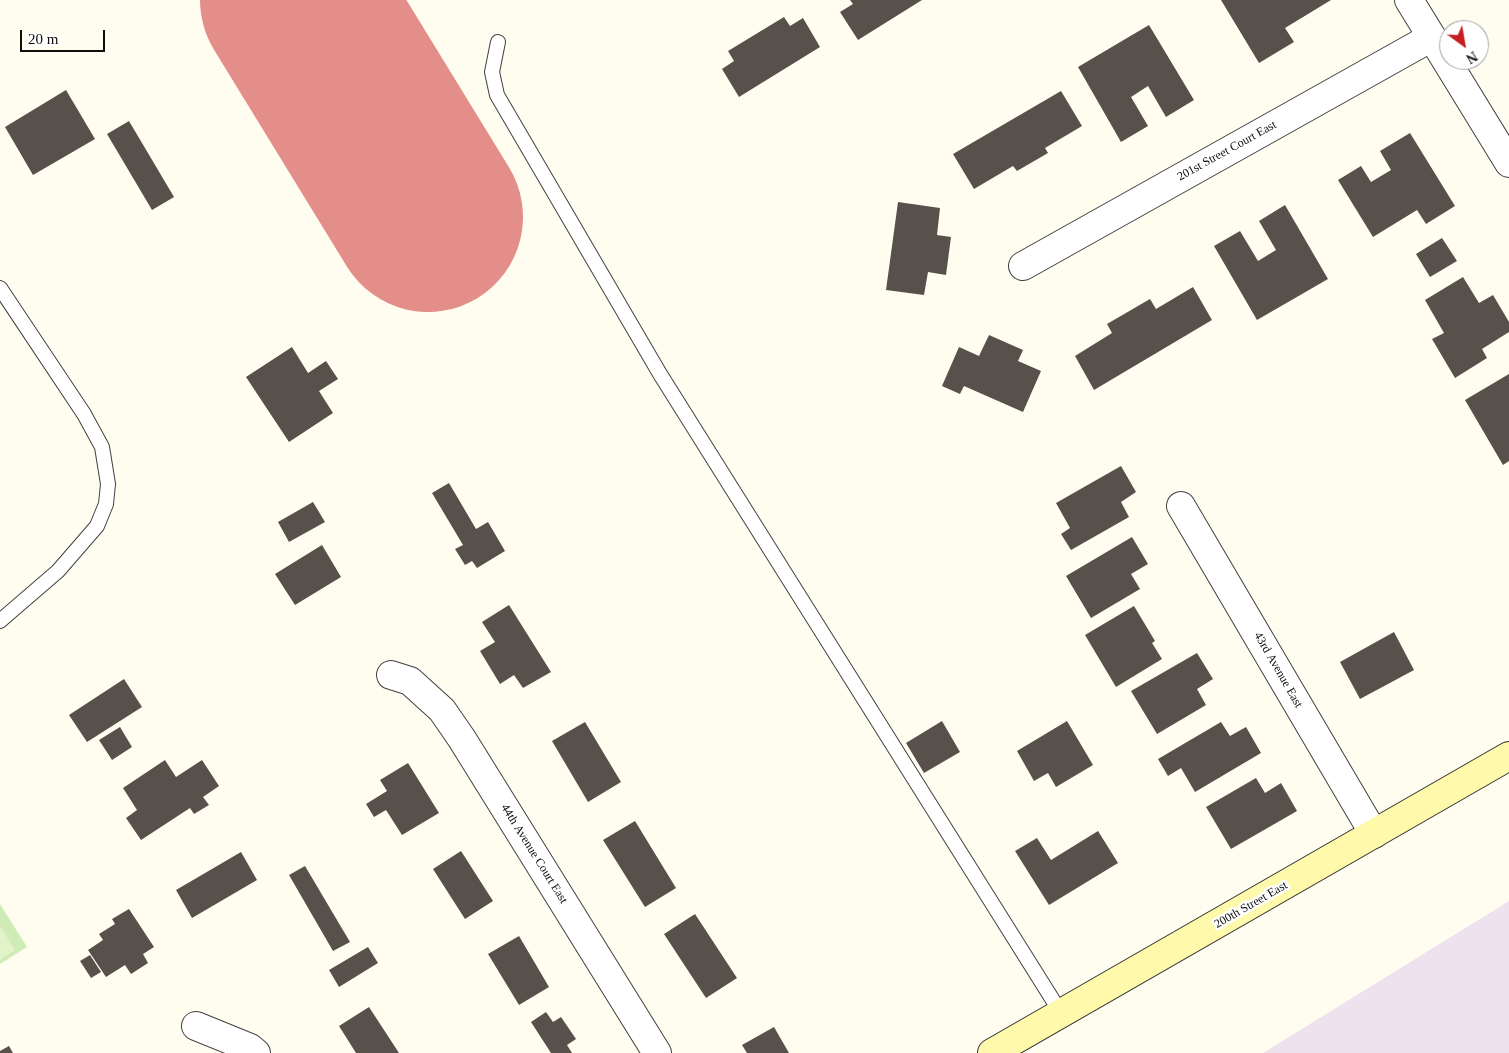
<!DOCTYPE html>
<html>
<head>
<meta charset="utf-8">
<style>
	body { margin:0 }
	#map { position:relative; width:1509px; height:1053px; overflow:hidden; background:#fffdf0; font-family:"Times New Roman",serif }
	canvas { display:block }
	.north { position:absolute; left:1439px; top:20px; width:50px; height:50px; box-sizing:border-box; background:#fff; border:1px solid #9f9f9f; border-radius:50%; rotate:148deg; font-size:14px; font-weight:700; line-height:20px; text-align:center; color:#0e0e0e }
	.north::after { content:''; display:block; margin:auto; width:18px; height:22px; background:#c71e1f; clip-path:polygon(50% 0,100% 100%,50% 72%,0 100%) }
	.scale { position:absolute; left:20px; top:30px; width:85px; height:22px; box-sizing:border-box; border:2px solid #0e0e0e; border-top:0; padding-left:6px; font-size:15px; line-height:18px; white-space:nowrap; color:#0e0e0e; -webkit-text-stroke:4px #fff; paint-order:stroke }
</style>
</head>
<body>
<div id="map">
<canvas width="1509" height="1053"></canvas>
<div class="north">N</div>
<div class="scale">20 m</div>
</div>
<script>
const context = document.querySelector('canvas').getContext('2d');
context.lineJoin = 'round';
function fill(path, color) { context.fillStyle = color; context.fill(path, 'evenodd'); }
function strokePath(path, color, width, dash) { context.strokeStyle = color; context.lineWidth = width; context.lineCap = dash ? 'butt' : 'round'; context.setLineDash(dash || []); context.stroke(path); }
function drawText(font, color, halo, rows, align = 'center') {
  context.font = font + ' "Times New Roman",serif'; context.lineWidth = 5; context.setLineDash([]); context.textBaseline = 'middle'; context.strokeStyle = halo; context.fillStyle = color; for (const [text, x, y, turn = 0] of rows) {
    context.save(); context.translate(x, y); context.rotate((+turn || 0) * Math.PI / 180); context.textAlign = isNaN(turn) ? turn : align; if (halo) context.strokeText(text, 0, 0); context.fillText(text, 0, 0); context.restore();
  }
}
fill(new Path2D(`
	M1509,901V1053H1263Z`), '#ede2ed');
fill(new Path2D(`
	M0,904L27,947L0,964Z`), '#d0ecb6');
fill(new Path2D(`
	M0,926L15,950L0,960Z`), '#e3f3c9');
strokePath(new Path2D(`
	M428,217L457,197`), '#e38e88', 76);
strokePath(new Path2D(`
	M295,0L428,217`), '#e38e88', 190);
fill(new Path2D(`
	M850,0H922L858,40L840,12L853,4Z
	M1221,0H1331L1285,28L1294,42L1259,63Z
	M784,17L790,26L803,18L820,47L739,97L722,69L734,61L728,51Z
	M1149,25L1194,100L1166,117L1148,86L1131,97L1148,126L1121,142L1078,67Z
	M66,90L95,139L33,175L5,127Z
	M1061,91L1082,126L1045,148L1048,153L1017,171L1013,166L974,189L953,154Z
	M129,121L174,197L152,210L107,134Z
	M1410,133L1455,206L1426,224L1417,210L1373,237L1338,180L1361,166L1371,182L1391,170L1380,151Z
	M898,202L940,208L937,235L951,237L946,275L928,272L924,295L886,290Z
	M1285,205L1328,279L1257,320L1214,246L1240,231L1258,261L1276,250L1259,221Z
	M1442,238L1457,261L1430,277L1416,254Z
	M1463,277L1479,303L1493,295L1509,322V332L1482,349L1487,358L1455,378L1432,339L1444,333L1425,300Z
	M1193,287L1212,320L1094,390L1075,356L1112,333L1107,324L1150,299L1156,309Z
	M989,335L1023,350L1018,361L1041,371L1023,412L964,386L960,394L942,386L959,347L979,356Z
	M292,347L308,373L326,361L338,379L319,391L333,413L289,442L246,377Z
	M1509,374V461L1503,465L1465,400Z
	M1121,466L1136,492L1121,502L1129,517L1071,550L1061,534L1070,528L1056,503Z
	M449,483L476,529L488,522L505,551L477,568L472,561L465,565L455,549L463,545L432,493Z
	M313,502L325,522L289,542L278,522Z
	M1132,537L1148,564L1131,574L1140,589L1091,618L1066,576Z
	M322,545L341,577L295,605L275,574Z
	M509,605L551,672L523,688L514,675L500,684L480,651L495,642L482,622Z
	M1134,606L1155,641L1152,643L1162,659L1116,687L1085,635Z
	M1394,632L1414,670L1360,699L1340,662Z
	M1197,653L1213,679L1197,689L1206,705L1157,734L1131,691Z
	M124,679L142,707L87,742L69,715Z
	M942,721L960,752L924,773L906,743Z
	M1067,721L1093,765L1056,787L1048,773L1034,781L1017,751Z
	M585,722L621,782L588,802L552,741Z
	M1221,722L1230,736L1246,727L1261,753L1195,792L1181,768L1168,776L1158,759Z
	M120,727L132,747L112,760L99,740Z
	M165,760L176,777L202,760L219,786L203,797L209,805L194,814L190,808L141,840L126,818L137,810L123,788Z
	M408,763L439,813L402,835L386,810L374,817L366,804L387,791L380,780Z
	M1256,778L1265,793L1281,783L1297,811L1231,849L1206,807Z
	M635,821L676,888L645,907L603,840Z
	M1098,831L1118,863L1049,905L1015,851L1037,838L1051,860Z
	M461,851L493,901L465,919L433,869Z
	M241,852L257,880L192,918L176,890Z
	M305,866L350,942L333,951L289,875Z
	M129,909L154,947L143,954L148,963L131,974L125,965L106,977L88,950L103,940L99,934L115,924L112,919Z
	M695,914L737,978L706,998L664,934Z
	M519,936L549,987L519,1005L488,954Z
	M368,947L378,963L339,987L329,970Z
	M90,955L101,972L91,978L80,961Z
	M369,1007L399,1053H356L339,1026Z
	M546,1012L553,1022L561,1017L576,1039L567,1045L572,1053H551L531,1022Z
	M774,1027L789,1053H747L742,1045Z
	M9,1046L13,1053H0V1051Z`), '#58504a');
const lane = new Path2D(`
	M498,42L492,72L497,95L660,374L1061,1013
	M0,288L84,414L102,447L108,484L106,504L97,526L58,571L0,621`);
const street = new Path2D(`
	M1409,0L1509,163
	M1023,266L1432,37
	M1181,506L1374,834
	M391,675L410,681L442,710L462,739L657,1053
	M196,1026L250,1048L256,1053`);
const secondary = new Path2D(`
	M992,1053L1509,756`);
strokePath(lane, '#414141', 16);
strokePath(street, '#414141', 30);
strokePath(secondary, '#303030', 30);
strokePath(lane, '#fff', 14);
strokePath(street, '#fff', 28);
strokePath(secondary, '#fff9ab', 28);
drawText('12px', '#0e0e0e', '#fff', [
	["201st Street Court East",1227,151,-29],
	["43rd Avenue East",1278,670,60],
	["44th Avenue Court East",534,854,58],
	["200th Street East",1251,905,-30]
]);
</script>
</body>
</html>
